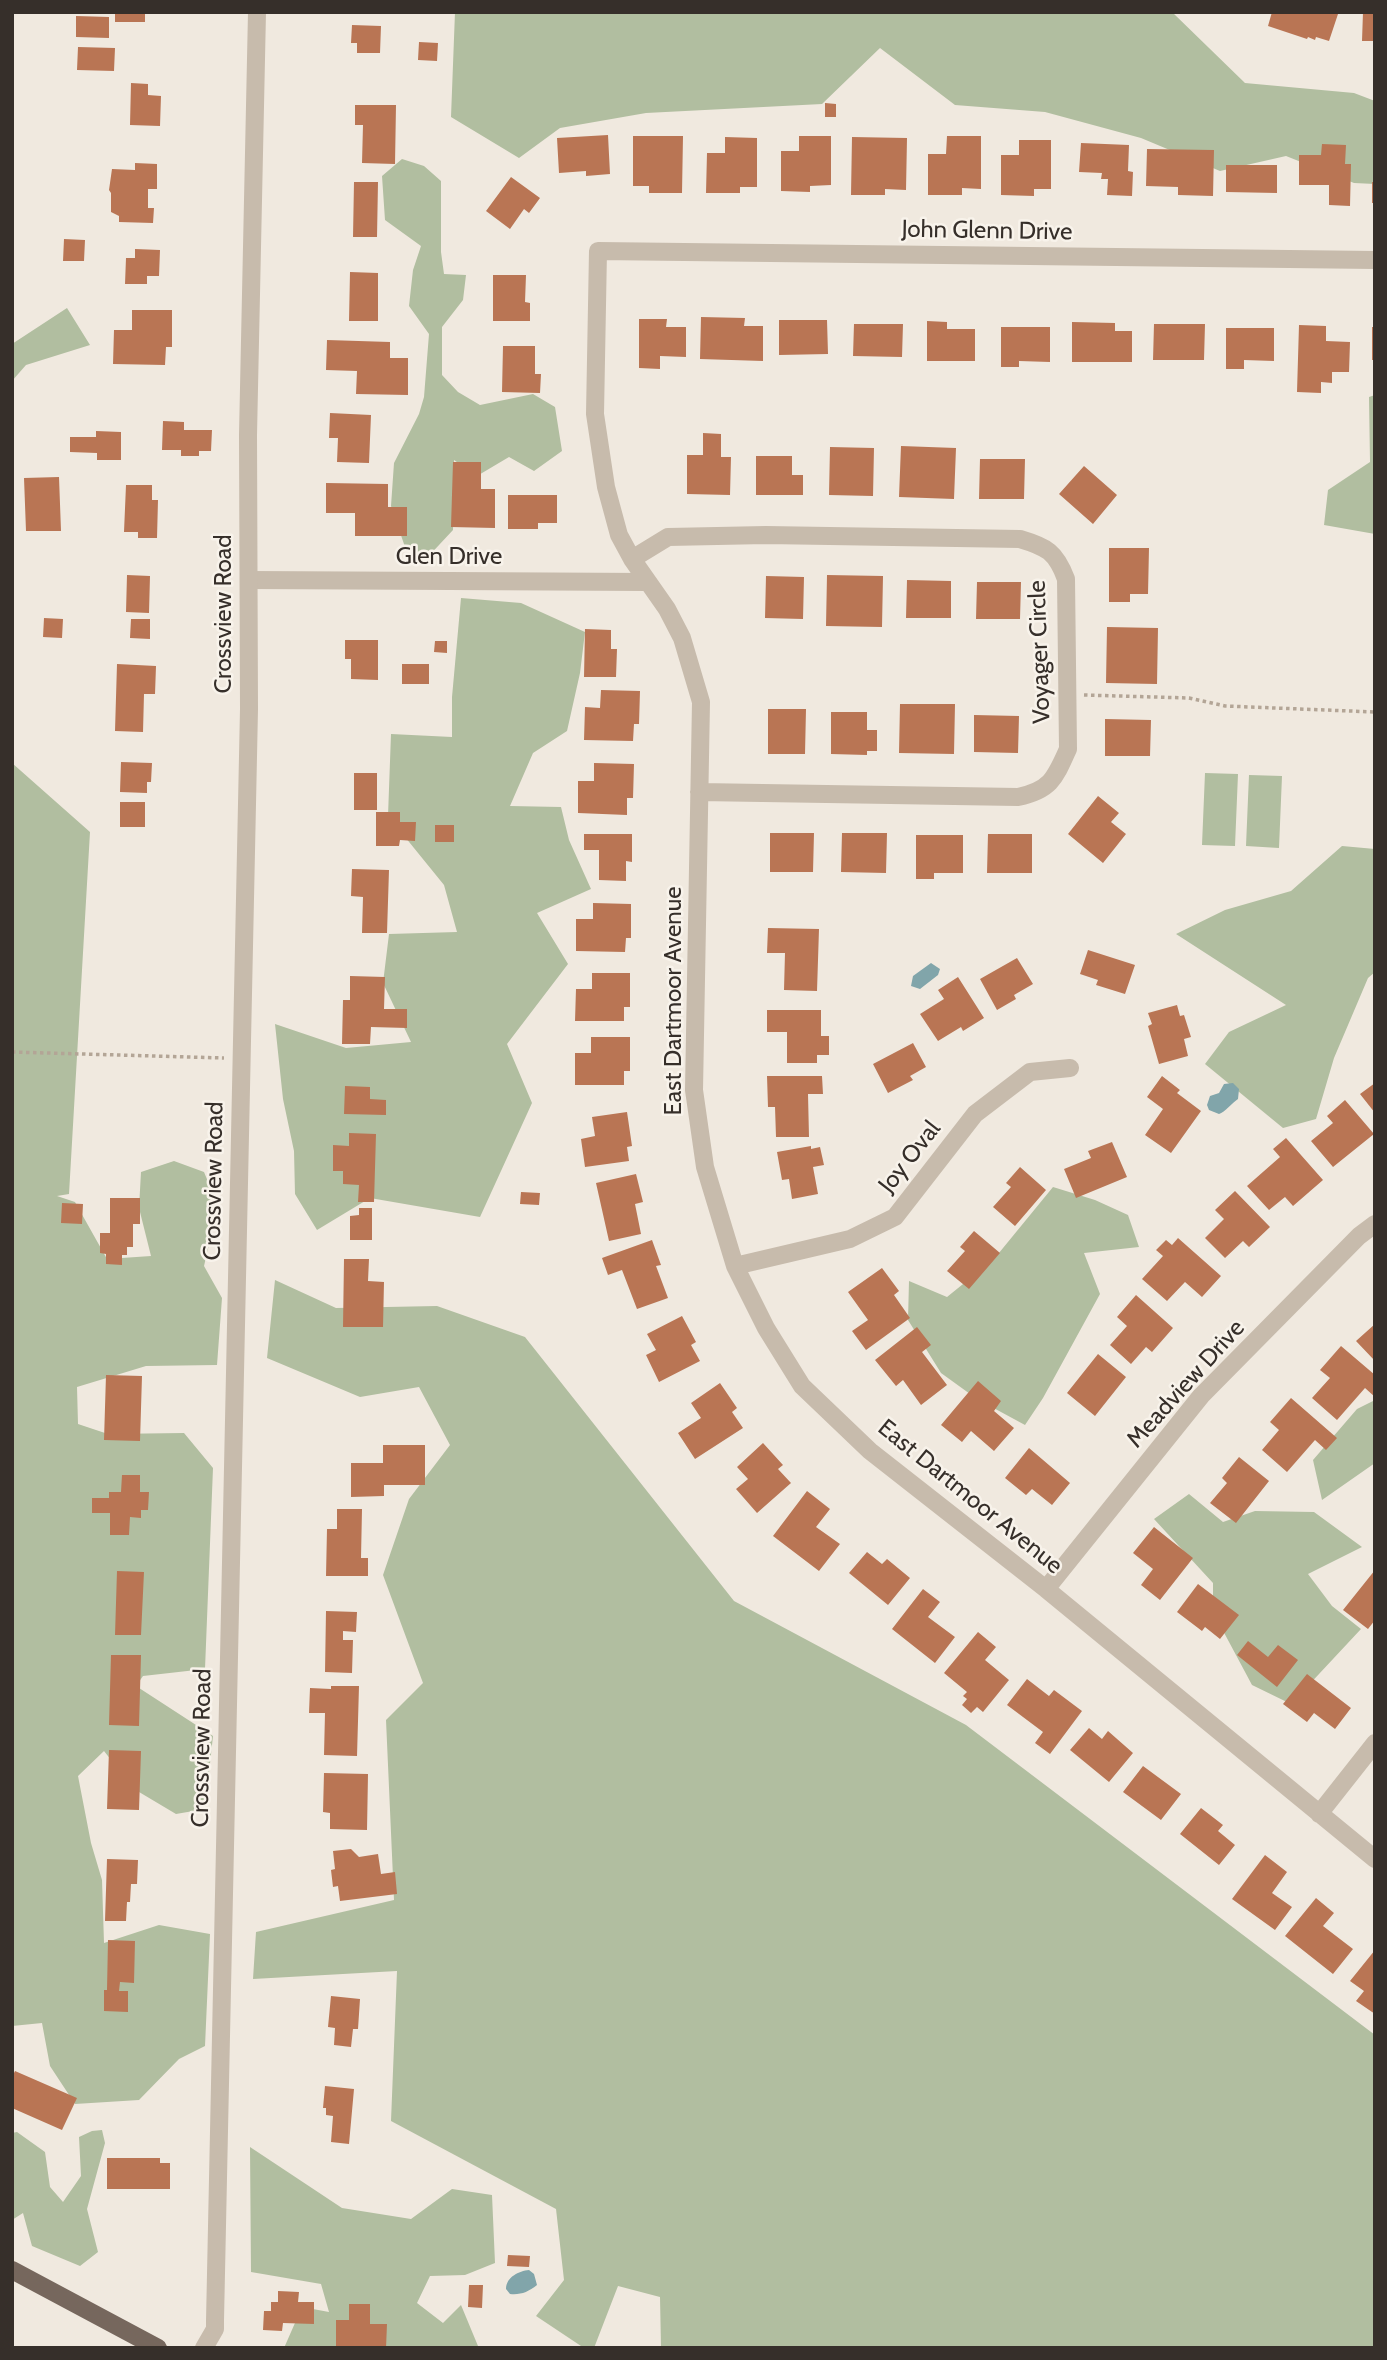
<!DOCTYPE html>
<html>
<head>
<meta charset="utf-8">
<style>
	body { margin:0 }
	#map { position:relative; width:1387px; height:2360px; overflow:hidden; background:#f0e9df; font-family:Cabin,sans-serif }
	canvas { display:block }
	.frame { position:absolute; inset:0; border:14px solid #362f2a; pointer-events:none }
</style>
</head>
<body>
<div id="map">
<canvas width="1387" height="2360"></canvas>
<div class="frame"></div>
</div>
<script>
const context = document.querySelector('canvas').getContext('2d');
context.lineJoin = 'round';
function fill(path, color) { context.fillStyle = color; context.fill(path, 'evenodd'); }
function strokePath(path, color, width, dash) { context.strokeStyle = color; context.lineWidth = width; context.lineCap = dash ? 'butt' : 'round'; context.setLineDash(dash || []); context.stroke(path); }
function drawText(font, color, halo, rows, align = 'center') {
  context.font = font + ' Cabin,sans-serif'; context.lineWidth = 5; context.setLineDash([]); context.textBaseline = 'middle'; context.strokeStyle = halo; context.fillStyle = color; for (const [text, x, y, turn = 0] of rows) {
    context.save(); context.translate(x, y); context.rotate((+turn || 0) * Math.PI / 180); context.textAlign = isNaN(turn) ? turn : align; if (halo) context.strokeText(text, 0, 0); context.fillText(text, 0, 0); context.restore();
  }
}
fill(new Path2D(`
	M455,12H1172L1245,83L1354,93L1375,101V184L1354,183L1286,156L1220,171L1141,138L1045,112L955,105L880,48L822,104L646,113L560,128L519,158L451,117Z
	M402,159L424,166L441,181V252L444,274L466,275L463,300L442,327V375L458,392L480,405L533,394L555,407L562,451L534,471L509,457L477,476L454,460L453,530L425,560L405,547L391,506L394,463L419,414L424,397L429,334L409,306L413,270L421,246L385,220L382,176Z
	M67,308L90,345L26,365L12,381V344Z
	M1375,395V534L1324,525L1328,490L1370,462L1369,397Z
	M461,598L521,603L585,632L580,673L567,731L533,753L510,806L561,807L569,840L591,889L537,913L568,964L507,1044L532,1103L480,1217L370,1198L317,1230L295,1194L294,1151L283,1099L275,1024L346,1048L411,1042L383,983L389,934L457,932L444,885L388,816L391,734L452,737V697Z
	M12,763L90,832L69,1194L57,1196L75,1202L107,1259L151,1256L139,1208L141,1172L174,1161L204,1172L218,1206L204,1266L222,1298L217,1365L146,1366L77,1387L78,1424L108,1434L184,1433L213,1468L205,1669L143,1676L136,1686L213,1736L205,1809L176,1814L134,1789L104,1751L78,1776L91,1843L102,1880L104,1943L159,1925L210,1934L205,2046L179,2059L139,2100L75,2104L50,2066L42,2023L12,2026Z
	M1205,773L1238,774L1235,846L1202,845Z
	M1249,775L1282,776L1279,848L1246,846Z
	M1342,846L1375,849V972L1368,978L1334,1058L1316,1119L1283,1128L1205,1064L1229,1032L1286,1005L1176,934L1225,910L1291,891Z
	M1053,1187L1095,1200L1128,1215L1139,1247L1084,1253L1100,1294L1043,1398L1025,1425L977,1399L941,1373L908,1320L909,1281L947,1297L994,1259Z
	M275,1280L336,1308L437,1306L525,1337L734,1601L966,1725L1375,2035V2348H661L660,2297L618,2286L594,2348H584L536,2316L564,2280L556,2209L391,2121L397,1971L253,1979L256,1932L394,1900L386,1720L423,1683L383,1575L409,1499L450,1445L419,1387L360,1397L267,1358Z
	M1375,1400V1463L1322,1500L1313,1460L1357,1409Z
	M1189,1494L1223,1522L1255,1511L1314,1512L1362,1547L1308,1574L1332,1606L1361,1629L1291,1704L1252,1685L1213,1612V1583L1154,1519Z
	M102,2130L105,2143L87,2209L98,2252L80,2266L32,2246L23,2213L12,2220V2133L17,2132L45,2152L50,2187L63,2202L81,2176L79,2137L92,2131Z
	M250,2147L342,2208L411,2219L452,2189L492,2195L495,2263L465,2275L430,2276L417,2303L443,2323L461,2305L478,2346L284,2348L302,2307L329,2312L321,2284L251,2272Z`), '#b1bea0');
fill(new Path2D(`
	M931,963L940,969L938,975L920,989L911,986L913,976Z
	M1233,1083L1239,1089L1238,1099C1232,1103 1225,1112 1219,1114L1209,1110L1207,1105L1210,1096L1219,1093L1224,1084Z
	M529,2270L534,2274L537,2285C528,2292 521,2295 510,2294L506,2289C506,2277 519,2271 529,2270Z`), '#81a5aa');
fill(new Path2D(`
	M115,12H145V22H115Z
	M1272,12H1334L1338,14L1329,41L1316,37L1315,40L1308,37L1307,39L1268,26Z
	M1363,12H1375V41H1362Z
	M76,16L109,17V38L76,37Z
	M352,25L381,26L380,53H357V43H351Z
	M419,42L438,43L437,61L418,60Z
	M78,47L115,48L114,71L77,70Z
	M131,83L148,84V95L161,96L160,126L130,125Z
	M825,103L836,104V117H825Z
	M355,105H396L395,164L362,163L363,125H355Z
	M608,135L610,174L586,176V171L559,173L557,138Z
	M633,136H683L682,193H649V186H633Z
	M799,136H831V185L810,186V192L781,191V151H799Z
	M947,136H981V189L962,188V195H928V154H946Z
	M725,137L757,138V187H740V193H706L707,153H725Z
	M852,137L907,138L906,190L885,189V195H851Z
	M1019,140H1051V189H1034V196L1001,195V155H1019Z
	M1081,143L1129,145L1128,171L1133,172L1132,196L1107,195L1108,179H1101L1102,173L1079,172Z
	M1322,144L1346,145L1345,164H1351L1350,206L1329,205V185H1299V155H1321Z
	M1147,149L1214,150L1213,196L1178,195V187L1146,186Z
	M135,163L157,164V189H148V208H154L153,223L119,222V216L111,212V193L109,190L112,169L135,170Z
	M1226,165H1277V193L1226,192Z
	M511,177L540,198L529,213L524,209L510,229L486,211Z
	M354,182H378L377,237H353Z
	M1372,182H1375V203H1372Z
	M64,239L85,240L84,261H63Z
	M135,249L160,250L159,276H147V284H125L126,258H135Z
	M350,272L378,273V321H349Z
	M493,275H526L525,302L530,303V321H493Z
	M132,310H172V347H166L165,365L113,364L114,330H132Z
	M701,317L745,318L744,326H763V361L700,359Z
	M639,319H667L666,327H686V357L660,356V369L639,368Z
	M779,320H827L828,354L779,355Z
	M927,321L947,322V329H975V361H927Z
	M1072,322L1115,323V331H1132V362H1072Z
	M854,324H903L902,357L853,356Z
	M1154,324H1205L1204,360H1153Z
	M1299,325L1326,326V341L1350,342L1349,372H1332V383L1321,382V393L1297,392Z
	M1001,327H1050V362L1019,361V367H1001Z
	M1372,327H1375V360H1372Z
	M1226,328H1274V361L1244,360V369H1226Z
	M327,340L390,342V358H408V395L356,394L357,371L326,370Z
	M503,346H535V374H541L540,393L502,392Z
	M330,413L371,415L369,463L337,462L338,438H329Z
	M163,421L184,422V430H212L211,451H199V456H181V450H162Z
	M96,431L121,432V460H97V453L70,452V437H96Z
	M703,433L721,434V457H731L730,495L687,494V455H703Z
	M901,446L956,448L954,499L899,497Z
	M830,447L874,448L873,496L829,495Z
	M756,456H792V475H803V495H756Z
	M980,459H1025L1024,499H979Z
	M453,462H481V489H495V528L451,527Z
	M1084,466L1117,495L1093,524L1059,494Z
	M59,477L61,531H26L24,478Z
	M326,483L388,484V507H407V536H355V513H326Z
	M126,485H152V500H158L157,538H138V532H124Z
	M508,495H557V523H538V529H508Z
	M1109,548H1149L1148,594H1130V602H1109Z
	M127,575L150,576L149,613L126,612Z
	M827,575L883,576L882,627L826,626Z
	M766,576L804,577L803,619L765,618Z
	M907,580L951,581V618H906Z
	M977,582H1021L1020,619H976Z
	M44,618L63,619L62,638L43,637Z
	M131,619H150V639L130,638Z
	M1107,627L1158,628L1157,684L1106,683Z
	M585,629L611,630V649H617L616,677H584Z
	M345,640H378V680L351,679V659H345Z
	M435,641H447V653L434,652Z
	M117,664L156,666L155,694H144L143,732L115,731Z
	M402,664H429V684H402Z
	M601,690L640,691L639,724H634L633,741L584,740L585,707L600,708Z
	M900,704H955L954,754L899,753Z
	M768,709H806L805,754H768Z
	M831,712H867V730H877V751H867V755L831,754Z
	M974,715L1019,716L1018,753L974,752Z
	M1105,719L1151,720L1150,756H1105Z
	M121,762L152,763L151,782H147V793L120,792Z
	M594,763L634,764L633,798H627V815L578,813V781H594Z
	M354,773H377V810H354Z
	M1098,796L1119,813L1111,822L1126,834L1103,863L1068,834Z
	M120,802H145V827H120Z
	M376,812H400V822H416L415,841L400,840L399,846H376Z
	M435,825H454V842H435Z
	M770,833H814L813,872H770Z
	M842,833H887L886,873L841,872Z
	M584,834H632V862L626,861V881L599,880V850H584Z
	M988,834H1032V873H987Z
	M916,835H963V873H934V879H916Z
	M352,869L389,870L387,933H362L363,897L351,896Z
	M593,903L631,904V938H626L625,952L576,951V919H593Z
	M768,928L819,929L817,991L784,990L785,953H767Z
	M1088,950L1135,965L1125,994L1096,985L1098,980L1080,974Z
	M1017,958L1033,984L1014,995L1016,999L997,1010L980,979Z
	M592,973H630V1007H624V1021H575L576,989H592Z
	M350,976L385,977L384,1009H407V1028L371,1027L370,1044H342L343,1000H350Z
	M958,977L984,1018L963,1031L961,1027L938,1041L920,1014L944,999L938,990Z
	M1177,1005L1180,1016L1184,1015L1191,1037L1184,1039L1188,1056L1159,1064L1148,1026L1152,1024L1148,1013Z
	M767,1010H821V1036H829V1055H817V1063H787V1032H767Z
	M591,1037H630V1071H624V1085H575V1053H591Z
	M913,1043L926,1067L910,1076L913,1080L888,1093L873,1064Z
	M767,1076H822L823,1094H808L809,1137H776L775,1107H768Z
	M1162,1076L1180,1090L1177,1093L1201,1111L1171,1153L1145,1135L1163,1109L1147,1097Z
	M1375,1083V1113L1360,1094Z
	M345,1086L370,1087V1099L386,1100V1115L344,1114Z
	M1345,1100L1374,1134L1333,1167L1311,1141L1333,1123L1327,1116Z
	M627,1112L632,1146L627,1147L629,1161L585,1167L581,1139L595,1136L592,1117Z
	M349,1133L376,1134L374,1202H358L359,1185L343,1184V1171H333V1145L349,1146Z
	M1286,1138L1323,1180L1293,1206L1285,1197L1269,1210L1247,1186L1280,1157L1273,1149Z
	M1112,1142L1127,1177L1076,1198L1064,1169L1091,1158L1088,1151Z
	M811,1146V1149L820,1147L824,1165L813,1167L818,1194L792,1199L789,1179L782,1180L777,1152Z
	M1020,1167L1046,1190L1015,1226L993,1207L1011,1187L1006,1183Z
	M636,1174L643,1202L635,1204L641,1234L609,1241L596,1183Z
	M1235,1191L1270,1227L1249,1247L1243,1241L1225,1258L1205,1238L1224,1219L1215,1210Z
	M521,1192L540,1193L539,1205L520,1204Z
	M110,1198H140V1224H133V1247H127V1255H122V1265L106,1264V1254L100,1253V1233H110Z
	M62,1203L83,1204L82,1224L61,1223Z
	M359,1208H372V1240H350V1216L359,1215Z
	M974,1231L1000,1253L969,1289L947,1271L965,1251L960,1247Z
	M1178,1238L1221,1276L1202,1297L1185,1282L1167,1301L1142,1279L1163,1256L1156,1250L1166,1240L1172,1245Z
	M652,1240L661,1265L656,1266L668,1298L637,1309L622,1270L608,1275L602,1258Z
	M344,1259H369L368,1281L384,1282L383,1327H343Z
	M882,1268L899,1291L894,1295L910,1318L866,1350L852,1331L868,1320L848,1292Z
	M1136,1295L1173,1328L1152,1352L1146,1347L1131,1364L1110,1345L1127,1326L1117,1317Z
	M682,1316L696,1342L691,1345L700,1361L659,1382L646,1355L656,1350L647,1334Z
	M1375,1324V1361L1356,1341Z
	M917,1327L931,1345L922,1352L947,1385L921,1405L903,1380L896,1386L875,1360Z
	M1341,1346L1375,1375V1397L1365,1388L1337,1420L1312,1398L1330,1378L1320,1370Z
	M1098,1354L1126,1377L1095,1416L1067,1393Z
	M106,1375L142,1376L140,1441L104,1440Z
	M978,1381L1001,1401L994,1411L1014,1428L994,1451L971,1431L962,1442L941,1425Z
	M720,1383L737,1408L732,1412L743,1428L695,1459L678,1433L701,1418L691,1403Z
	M1291,1398L1337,1438L1326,1450L1315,1440L1287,1472L1262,1450L1279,1430L1270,1422Z
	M763,1443L783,1465L778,1469L791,1483L757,1513L736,1489L748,1479L737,1467Z
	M383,1445H425V1485H384V1496L351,1497V1463H383Z
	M1029,1448L1070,1483L1052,1505L1032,1489L1026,1495L1005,1478Z
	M1239,1457L1269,1481L1236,1523L1210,1503L1227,1483L1222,1478Z
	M122,1475H140V1492H149L148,1510H141V1518L130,1517L129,1535H110V1513H92V1498H109V1492H121Z
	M807,1491L830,1509L816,1527L840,1544L819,1571L773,1536Z
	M337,1509H362L361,1558H368V1576H326L327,1529H337Z
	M1154,1527L1193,1558L1160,1600L1141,1585L1153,1569L1133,1553Z
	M867,1552L882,1564L887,1559L910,1578L888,1605L849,1573Z
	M1375,1570V1620L1368,1629L1343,1610Z
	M117,1571L144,1572L141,1635H115Z
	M1198,1584L1239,1615L1220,1639L1205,1627L1202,1631L1177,1612Z
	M923,1589L940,1602L928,1617L955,1637L935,1663L892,1629Z
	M326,1611L357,1612L356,1632L343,1631V1640H353L352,1673L325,1672Z
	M978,1632L996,1647L985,1660L1009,1680L983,1712L977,1707L971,1713L962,1705L967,1699L963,1696L967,1692L944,1673Z
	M1248,1641L1268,1657L1278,1645L1298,1660L1277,1687L1237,1655Z
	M111,1655H141L139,1726L109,1725Z
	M1307,1674L1351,1708L1335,1729L1314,1713L1307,1722L1283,1704Z
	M1027,1679L1049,1696L1054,1690L1082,1711L1050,1754L1035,1743L1043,1732L1007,1705Z
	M331,1686H359L357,1756L324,1755L325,1713H309L310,1688L331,1689Z
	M1089,1728L1102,1739L1108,1731L1133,1753L1109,1782L1070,1750Z
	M109,1750L141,1751L139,1810L107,1809Z
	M1143,1766L1181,1794L1161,1820L1123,1792Z
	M324,1773L368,1774L367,1830L330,1829V1813L323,1812Z
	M1201,1808L1223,1825L1218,1831L1235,1845L1219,1865L1180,1834Z
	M351,1849L359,1857L378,1854L381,1874L395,1872L397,1894L340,1901L338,1886L333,1887L331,1870L335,1869L333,1851Z
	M1265,1855L1287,1872L1272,1893L1292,1907L1275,1930L1232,1899Z
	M107,1859L138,1860L137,1884H131L130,1902H127L126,1921H105Z
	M1316,1898L1334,1913L1323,1926L1353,1949L1333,1974L1285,1936Z
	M108,1940L135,1941L134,1983L120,1982L119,1991H128V2012L104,2011V1990H107Z
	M1375,1950V2014L1356,2001L1364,1991L1350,1981Z
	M331,1996L360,1999L358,2029H353L351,2047L334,2045L335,2028L328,2027Z
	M15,2071L77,2098L62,2130L12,2108V2077Z
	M325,2086L354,2089L349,2144L331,2142L333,2116L326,2115V2108H323Z
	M107,2158H160V2163H170V2189H107Z
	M508,2255L530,2256L529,2267L507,2266Z
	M469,2285H483L482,2308L468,2307Z
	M278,2291L299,2292L298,2302H314V2324L283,2323L282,2331L263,2330L264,2311H271V2302H278Z
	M349,2304H370V2324H387L386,2348H336V2320H349Z`), '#b97554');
strokePath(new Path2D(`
	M1084,695L1189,698L1225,706L1375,712
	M12,1052L224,1058`), '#b3a596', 3.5, [3.5, 3.5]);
strokePath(new Path2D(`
	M1375,260L598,251L595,414L606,487L619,535L632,559L667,609L682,638L701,702L694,1090L705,1167L735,1266L766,1328L802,1386L870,1451L1046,1589L1375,1859
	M632,559L668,537L766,535L1020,539C1047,547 1056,552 1066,579L1068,749C1055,778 1051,790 1018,797L699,792
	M249,580L648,582
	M735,1266L850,1239L895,1217L975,1114L1030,1072L1070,1068
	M1046,1589L1201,1396L1359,1236L1375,1224
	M1319,1814L1375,1743`), '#c7bbac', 18);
strokePath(new Path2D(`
	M204,2348L215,2329V2320L249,709L248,435L257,12`), '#c7bbac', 18);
strokePath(new Path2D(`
	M12,2270L158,2348`), '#76675d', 18);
drawText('24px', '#362f2a', '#f8f3eb', [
	["John Glenn Drive",987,231,1],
	["Glen Drive",449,557],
	["Crossview Road",224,614,-90],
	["Voyager Circle",1040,652,-92],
	["East Dartmoor Avenue",674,1001,-90],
	["Joy Oval",910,1157,-52],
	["Crossview Road",214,1181,-89],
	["Meadview Drive",1186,1384,-48],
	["East Dartmoor Avenue",970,1497,39],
	["Crossview Road",202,1748,-89]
]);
</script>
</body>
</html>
